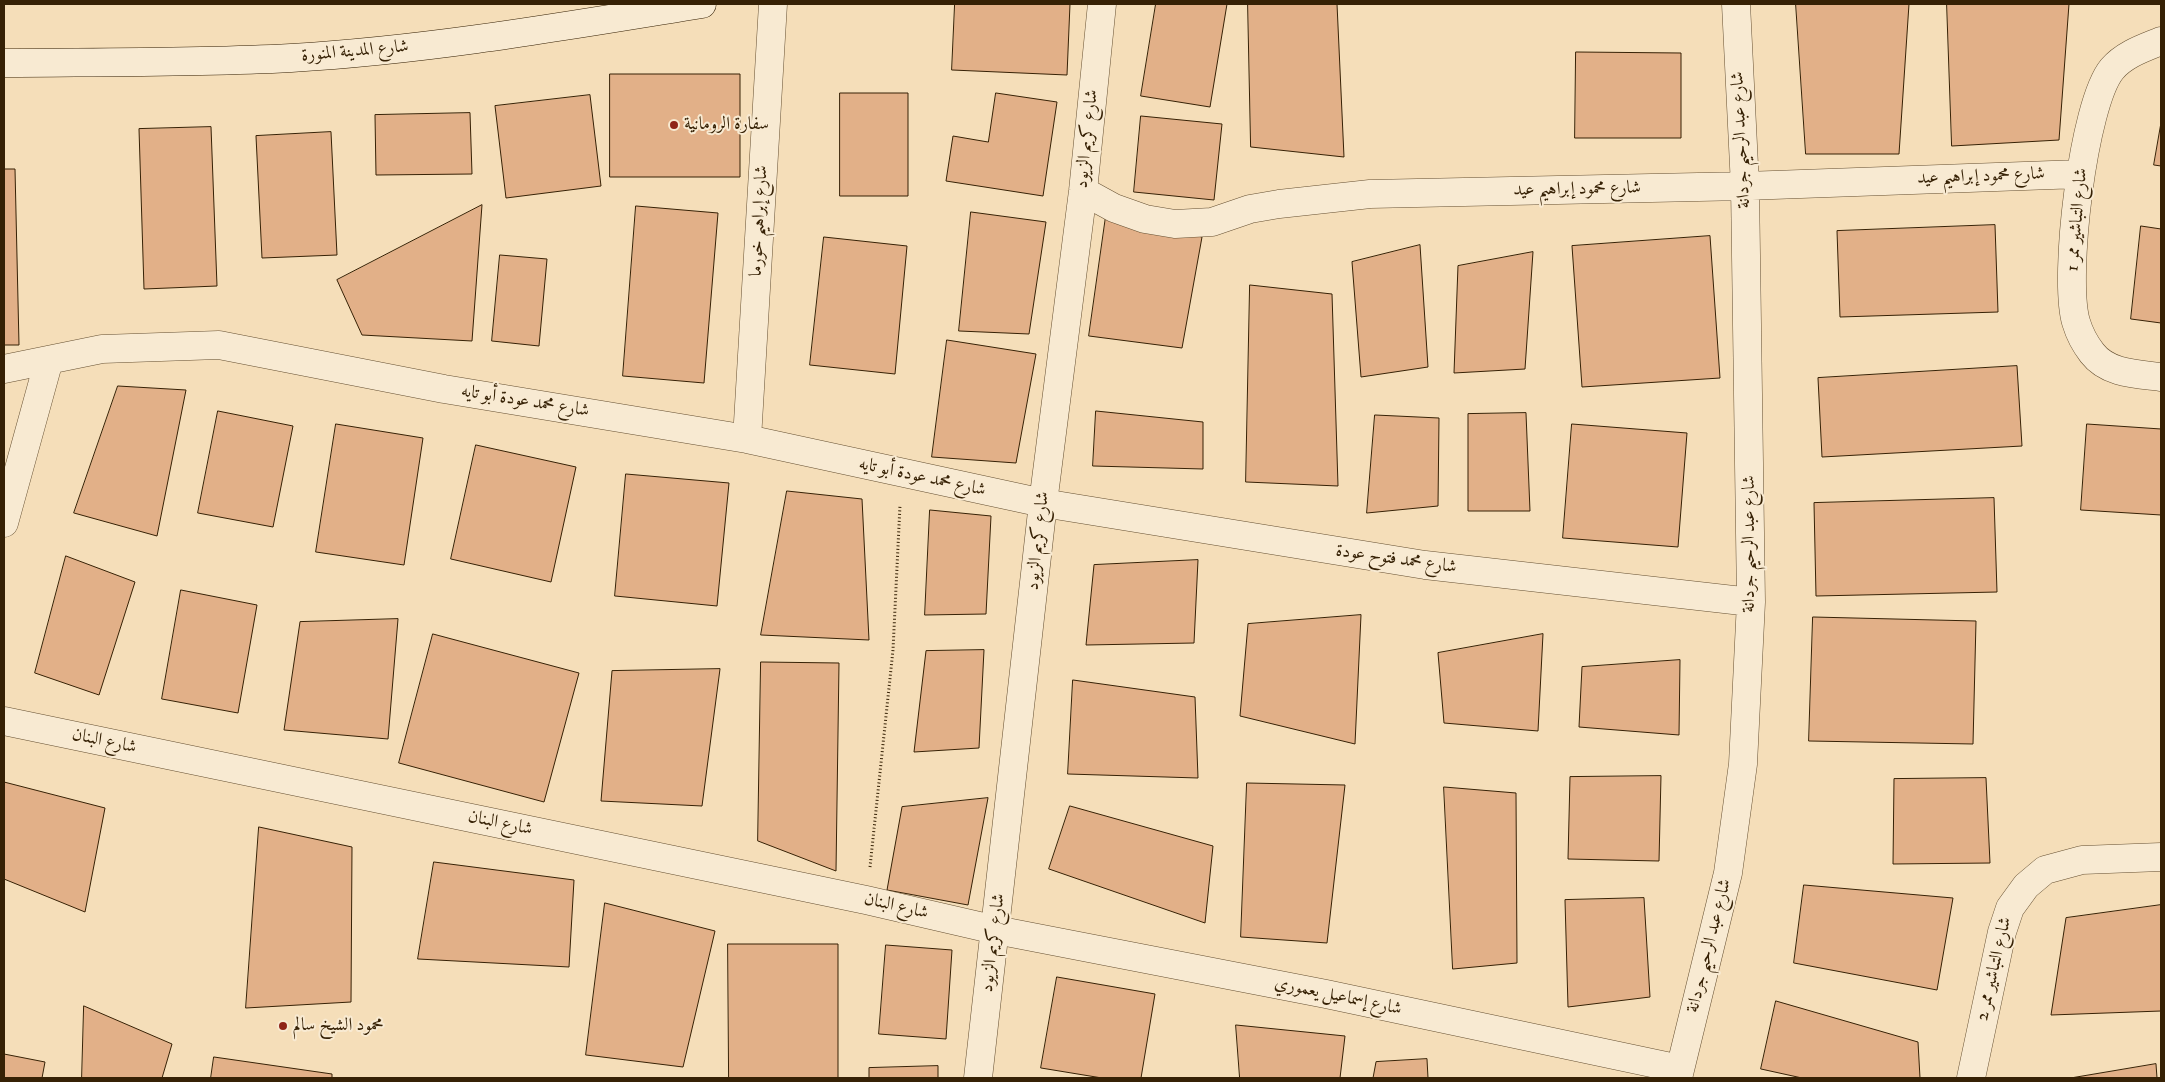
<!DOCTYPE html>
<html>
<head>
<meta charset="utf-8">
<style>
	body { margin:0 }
	#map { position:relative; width:2165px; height:1082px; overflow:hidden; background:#f5deb9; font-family:"IM FELL DW Pica",serif }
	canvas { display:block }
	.frame { position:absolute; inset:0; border:5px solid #362105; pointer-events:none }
</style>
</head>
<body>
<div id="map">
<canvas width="2165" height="1082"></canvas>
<div class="frame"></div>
</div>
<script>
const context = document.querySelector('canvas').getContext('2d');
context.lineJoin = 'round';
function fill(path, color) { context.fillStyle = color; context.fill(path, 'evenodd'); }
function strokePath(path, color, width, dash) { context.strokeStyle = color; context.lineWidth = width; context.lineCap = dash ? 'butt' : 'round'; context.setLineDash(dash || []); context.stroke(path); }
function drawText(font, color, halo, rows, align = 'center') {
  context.font = font + ' "IM FELL DW Pica",Amiri,serif'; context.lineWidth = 4; context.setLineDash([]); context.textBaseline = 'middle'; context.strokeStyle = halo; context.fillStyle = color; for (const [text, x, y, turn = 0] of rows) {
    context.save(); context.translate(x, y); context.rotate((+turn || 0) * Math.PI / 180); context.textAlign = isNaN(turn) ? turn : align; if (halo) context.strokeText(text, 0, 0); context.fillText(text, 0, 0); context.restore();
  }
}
const building = new Path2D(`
	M955,4H1070L1067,75L952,70Z
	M1156,4H1227L1210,107L1141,96Z
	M1248,4H1337L1344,157L1251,147Z
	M1796,4H1909L1899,154H1806Z
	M1947,4H2069L2059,140L1952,146Z
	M1576,52L1681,53V138H1575Z
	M610,74H740V177H610Z
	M840,93H908V196H840Z
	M996,93L1057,102L1043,196L946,181L953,136L988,142Z
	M590,95L601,186L506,198L495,106Z
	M470,113L472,174L376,175L375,115Z
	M1141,116L1222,124L1214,200L1134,192Z
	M2161,123V166L2154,165Z
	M211,127L217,286L144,289L139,129Z
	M331,132L337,255L262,258L256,136Z
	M4,169H15L19,345H4Z
	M482,205L472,341L362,335L337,280Z
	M636,206L718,213L704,383L623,376Z
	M971,212L1046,222L1029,334L959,331Z
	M1106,216L1202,237L1182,348L1089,336Z
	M1995,225L1998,312L1840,317L1837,231Z
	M2141,226L2161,229V323L2131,319Z
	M1710,236L1720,378L1582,387L1572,246Z
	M824,237L907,246L895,374L810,365Z
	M1420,245L1428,367L1361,377L1352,262Z
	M1533,252L1525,369L1454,373L1458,266Z
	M500,255L547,259L539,346L492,341Z
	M1250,285L1332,294L1338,486L1246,482Z
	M947,340L1036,354L1016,463L932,457Z
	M2017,366L2022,446L1822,457L1818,378Z
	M118,386L186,390L157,536L74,513Z
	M218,411L293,426L273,527L198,513Z
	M1096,411L1203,422V469L1093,466Z
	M1526,413L1530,511H1468V414Z
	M1375,415L1439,418L1438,506L1367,513Z
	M336,424L423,438L404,565L316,552Z
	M1572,424L1687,433L1678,547L1563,538Z
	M2087,424L2161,429V515L2081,510Z
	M476,445L576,467L551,582L451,559Z
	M626,474L729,483L717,606L615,596Z
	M787,491L862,499L869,640L761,635Z
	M1994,498L1997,592L1816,596L1814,503Z
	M930,510L991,516L986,614L925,615Z
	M66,556L135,582L99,695L35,673Z
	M1198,560L1194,643L1086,645L1094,565Z
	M181,590L257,605L238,713L162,699Z
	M1361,615L1355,744L1240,716L1248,624Z
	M1813,617L1976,621L1973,744L1809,741Z
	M398,619L388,739L284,730L300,622Z
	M433,634L579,673L544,802L399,763Z
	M1543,634L1538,731L1444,723L1438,653Z
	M984,650L979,748L914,752L926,651Z
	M1680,660L1679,735L1579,727L1582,667Z
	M761,662L839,663L836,871L758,841Z
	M720,669L702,806L601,801L612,671Z
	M1073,680L1195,697L1198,778L1068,774Z
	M1661,776L1659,861L1568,859L1570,777Z
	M1986,778L1990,863L1893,864L1894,779Z
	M4,782L105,808L85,912L4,879Z
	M1247,783L1345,785L1327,943L1241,937Z
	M1444,787L1516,793L1517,963L1453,969Z
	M988,798L968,905L887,890L902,807Z
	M1070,806L1213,846L1205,923L1049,869Z
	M259,827L352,847L351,1002L246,1008Z
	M434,862L574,880L569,967L418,959Z
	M1804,885L1953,898L1937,990L1794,963Z
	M1644,898L1650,997L1568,1007L1565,900Z
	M605,903L715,931L683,1067L586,1055Z
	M2161,905V1011L2051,1015L2066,918Z
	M728,944H838V1078H729Z
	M886,945L952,950L946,1039L879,1034Z
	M1057,977L1155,994L1141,1078H1102L1041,1068Z
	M1776,1001L1918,1042L1920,1078H1802L1761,1069Z
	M84,1006L172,1044L162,1078H82Z
	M1236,1025L1345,1036L1340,1078H1240Z
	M4,1054L45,1062L42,1078H4Z
	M214,1057L332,1074V1078H211Z
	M1427,1059L1428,1078H1373L1376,1062Z
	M2156,1064L2157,1078H2071Z
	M938,1066V1078H869V1068Z`);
fill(building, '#e2b088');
strokePath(building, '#362105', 1);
const street = new Path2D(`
	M2161,41C2144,48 2125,54 2112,69C2083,104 2063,278 2076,322C2079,332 2085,344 2092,353C2108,374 2137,374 2161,377
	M1083,191L1114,208L1145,219L1175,224L1212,222L1250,209L1279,204L1370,194L1745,186L2080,174
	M4,369L102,349L219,345L444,389L747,439L1043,503L1425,565L1751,602
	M747,439L773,4
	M4,523L49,360
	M4,721L866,900L996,930L1326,994L1680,1069
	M978,1078L1043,503L1083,191L1102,4
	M1678,1078L1728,873L1743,764L1751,602L1745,186L1736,4
	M1971,1078L2002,932L2010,908L2026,886L2045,870L2082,860L2161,857`);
const secondary = new Path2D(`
	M4,63C99,62 195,63 291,58C429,50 566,26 702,4`);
strokePath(street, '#665032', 29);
strokePath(secondary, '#362105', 29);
strokePath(new Path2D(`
	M870,867L893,650L900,505`), '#362105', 3, [1, 2.5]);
strokePath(street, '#f8ead2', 28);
strokePath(secondary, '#f8ead2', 28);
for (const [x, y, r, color] of [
	[674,125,5,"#8f2418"],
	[283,1026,5,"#8f2418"]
]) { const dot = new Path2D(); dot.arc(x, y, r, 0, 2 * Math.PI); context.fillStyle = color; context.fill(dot); strokePath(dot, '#f8ead2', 2); }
drawText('18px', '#362105', '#f8ead2', [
	["شارع المدينة المنورة",355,52,-5],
	["شارع كريم الزيود",1088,139,-84],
	["شارع عبد الرحيم جردانة",1742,140,-93],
	["شارع محمود إبراهيم عيد",1981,177,-2],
	["شارع محمود إبراهيم عيد",1577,190,-1],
	["شارع التباشير ممر 1",2078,220,-85],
	["شارع إبراهيم خورما",760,221,-87],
	["شارع محمد عودة أبو تايه",525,402,9],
	["شارع محمد عودة أبو تايه",922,478,12],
	["شارع كريم الزيود",1039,541,-84],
	["شارع عبد الرحيم جردانة",1750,544,-90],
	["شارع محمد فتوح عودة",1396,560,8],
	["شارع البنان",104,742,12],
	["شارع البنان",500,824,12],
	["شارع البنان",896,907,13],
	["شارع كريم الزيود",994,943,-83],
	["شارع عبد الرحيم جردانة",1710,946,-76],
	["شارع التباشير ممر 2",1995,969,-77],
	["شارع إسماعيل يعموري",1338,997,12]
]);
drawText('18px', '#362105', '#f8ead2', [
	["سفارة الرومانية",684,125],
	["محمود الشيخ سالم",293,1026]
], 'left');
</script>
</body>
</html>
